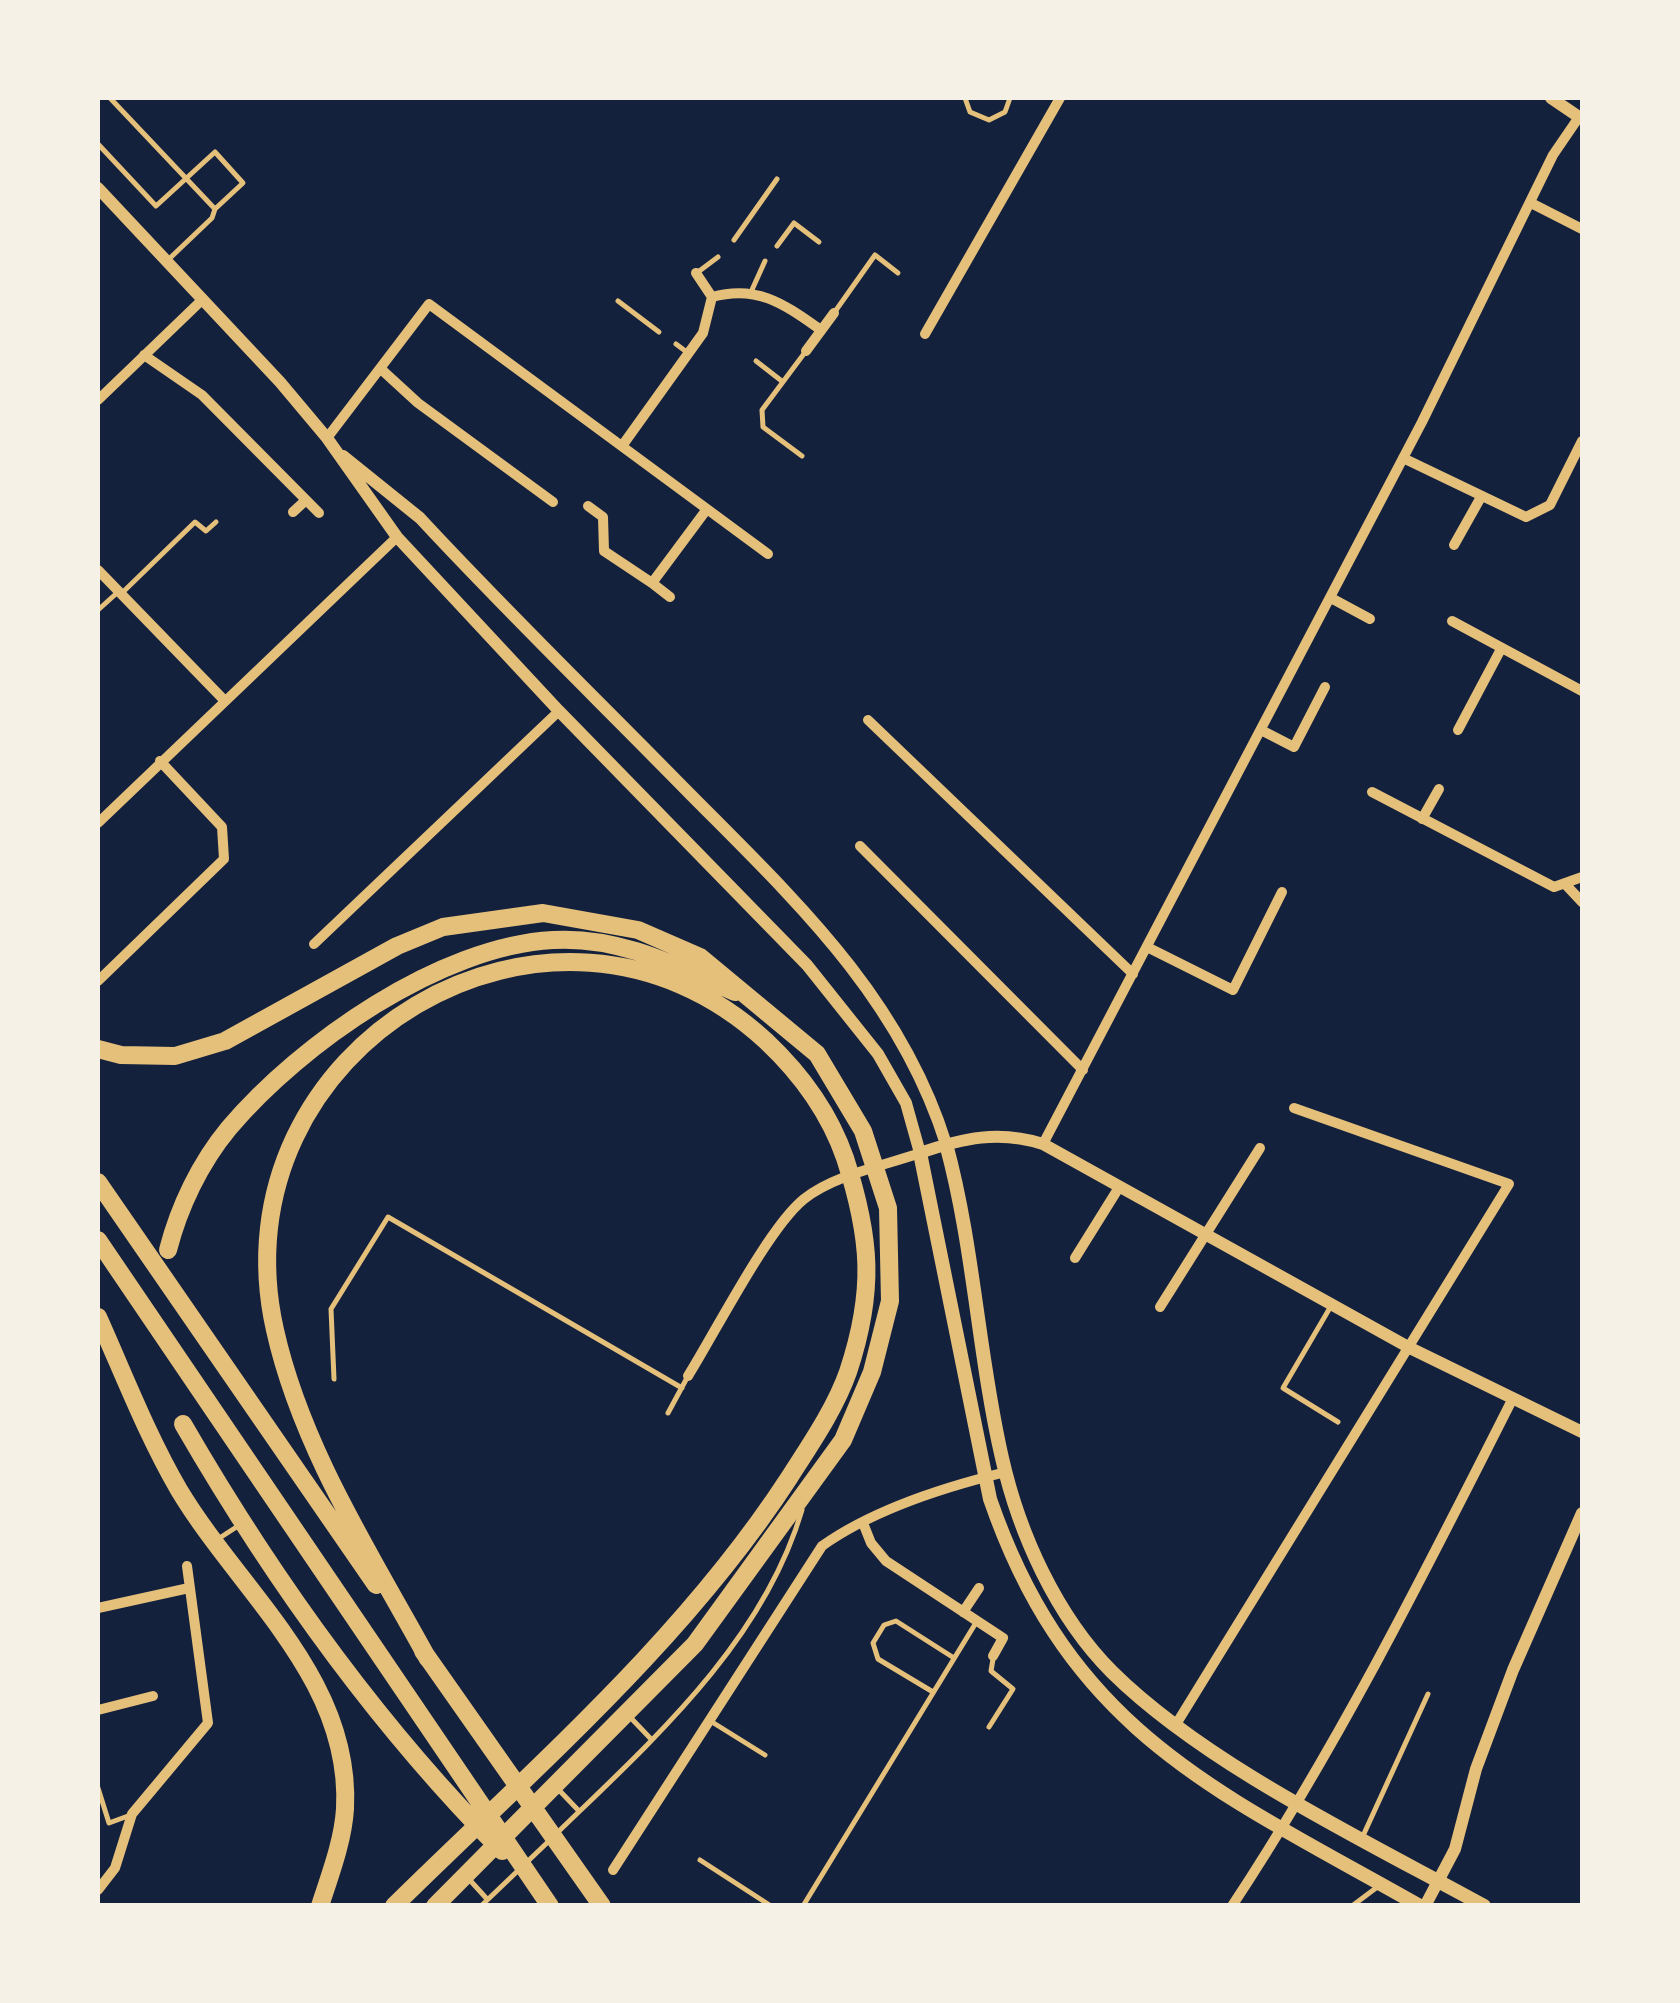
<!DOCTYPE html>
<html>
<head>
<meta charset="utf-8">
<style>
	body { margin:0 }
	#map { position:relative; width:1680px; height:2003px; overflow:hidden; background:#14213d; font-family:Raleway,sans-serif }
	canvas { display:block }
	.frame { position:absolute; inset:0; border:100px solid #f6f1e7; pointer-events:none }
</style>
</head>
<body>
<div id="map">
<canvas width="1680" height="2003"></canvas>
<div class="frame"></div>
</div>
<script>
const context = document.querySelector('canvas').getContext('2d');
context.lineJoin = 'round';
function strokePath(path, color, width, dash) { context.strokeStyle = color; context.lineWidth = width; context.lineCap = dash ? 'butt' : 'round'; context.setLineDash(dash || []); context.stroke(path); }
strokePath(new Path2D(`
	M110,98L215,209L212,218L169,259
	M965,98L970,112L989,120L1005,112L1010,98
	M98,144L156,206L215,152L243,183L215,209
	M734,240L777,179
	M777,246L794,223L819,242
	M698,272L718,257
	M751,292L765,261
	M618,301L659,332
	M834,313L875,255L898,273
	M676,344L688,353
	M756,361L783,382
	M802,456L763,427L762,410L806,351
	M123,592L195,522L206,531L216,522
	M98,610L118,592
	M1331,1306L1283,1388L1338,1422
	M334,1379L331,1309L388,1217L682,1388
	M668,1413L688,1376
	M218,1539L238,1526
	M933,1692L878,1659L873,1643L884,1625L896,1621L954,1658
	M629,1716L651,1739
	M712,1722L765,1755
	M989,1727L1013,1689L991,1671L993,1659
	M98,1788L109,1823L128,1816
	M557,1788L579,1811
	M558,1832C654,1739 763,1642 802,1510
	M1362,1838L1428,1694
	M700,1860L771,1906
	M467,1877L487,1899
	M481,1906L550,1840
	M803,1906L977,1621
	M1352,1906L1380,1885`), '#e5c07b', 5);
strokePath(new Path2D(`
	M1531,203L1582,229
	M712,297C758,284 785,305 821,330
	M925,334L1060,98
	M806,351L834,313
	M144,355L202,395L319,513
	M382,370L418,403L553,502
	M98,400L203,299
	M327,438L429,304L768,554
	M622,446L703,333L712,297L696,273
	M1403,458L1526,517L1550,505L1582,441
	M588,506L603,517L604,551L652,583L707,509
	M293,512L306,500
	M1454,545L1481,497
	M98,570L224,700
	M652,583L670,597
	M1331,598L1370,619
	M1452,621L1582,691
	M868,720L1133,974
	M1261,730L1294,747L1325,687
	M1458,730L1501,649
	M1372,792L1554,887L1582,877
	M1422,819L1439,789
	M98,823L397,537
	M860,846L1083,1070
	M1567,886L1582,902
	M314,944L559,711
	M1147,947L1233,990L1282,892
	M98,981L224,859L222,827L160,761
	M1043,1144L1422,422L1553,155L1579,117
	M1075,1258L1118,1189
	M1160,1307L1260,1148
	M688,1376C715,1333 768,1228 804,1199C834,1175 883,1166 920,1153
	M863,1523L871,1543L886,1561L1003,1638L993,1656
	M98,1608L189,1588
	M963,1612L979,1588
	M98,1710L153,1696
	M1175,1726L1509,1184L1294,1108
	M613,1870L822,1546C874,1509 944,1487 1006,1472
	M98,1890L115,1868L132,1814L208,1723L187,1566
	M1232,1906C1339,1744 1426,1570 1513,1398`), '#e5c07b', 10);
strokePath(new Path2D(`
	M1551,98L1582,119
	M98,188L280,382L327,438L397,537L559,711L807,965L878,1054L906,1103L920,1153C963,1138 999,1130 1043,1144L1410,1348L1582,1432
	M343,456L420,518C507,612 600,702 690,794C795,900 900,997 946,1144
	M1425,1906L1455,1849L1476,1769L1513,1670L1582,1513`), '#e5c07b', 12);
strokePath(new Path2D(`
	M946,1144C974,1246 978,1354 1002,1458C1019,1533 1056,1616 1112,1672C1206,1765 1366,1841 1484,1906
	M920,1153L990,1499C1071,1734 1219,1792 1420,1906`), '#e5c07b', 14);
strokePath(new Path2D(`
	M98,1049L121,1055L175,1056L225,1041L397,946L443,927L543,913L638,930L700,957L817,1054L863,1131L888,1208L890,1301L872,1372L843,1440L695,1644L435,1906
	M98,1182L376,1585
	M98,1240L550,1906
	M168,1250C179,1207 200,1163 229,1128C301,1043 440,946 553,940C620,936 676,966 735,992
	M98,1317C124,1375 147,1435 179,1490C240,1592 352,1679 345,1809C343,1841 330,1875 320,1906
	M183,1424C272,1578 377,1725 502,1851
	M423,1651L602,1906
	M394,1906C532,1770 683,1641 789,1478C810,1445 835,1409 848,1372C875,1291 871,1238 845,1158C829,1112 801,1074 766,1041C552,843 211,1047 275,1330C301,1447 371,1555 428,1659`), '#e5c07b', 18);
</script>
</body>
</html>
